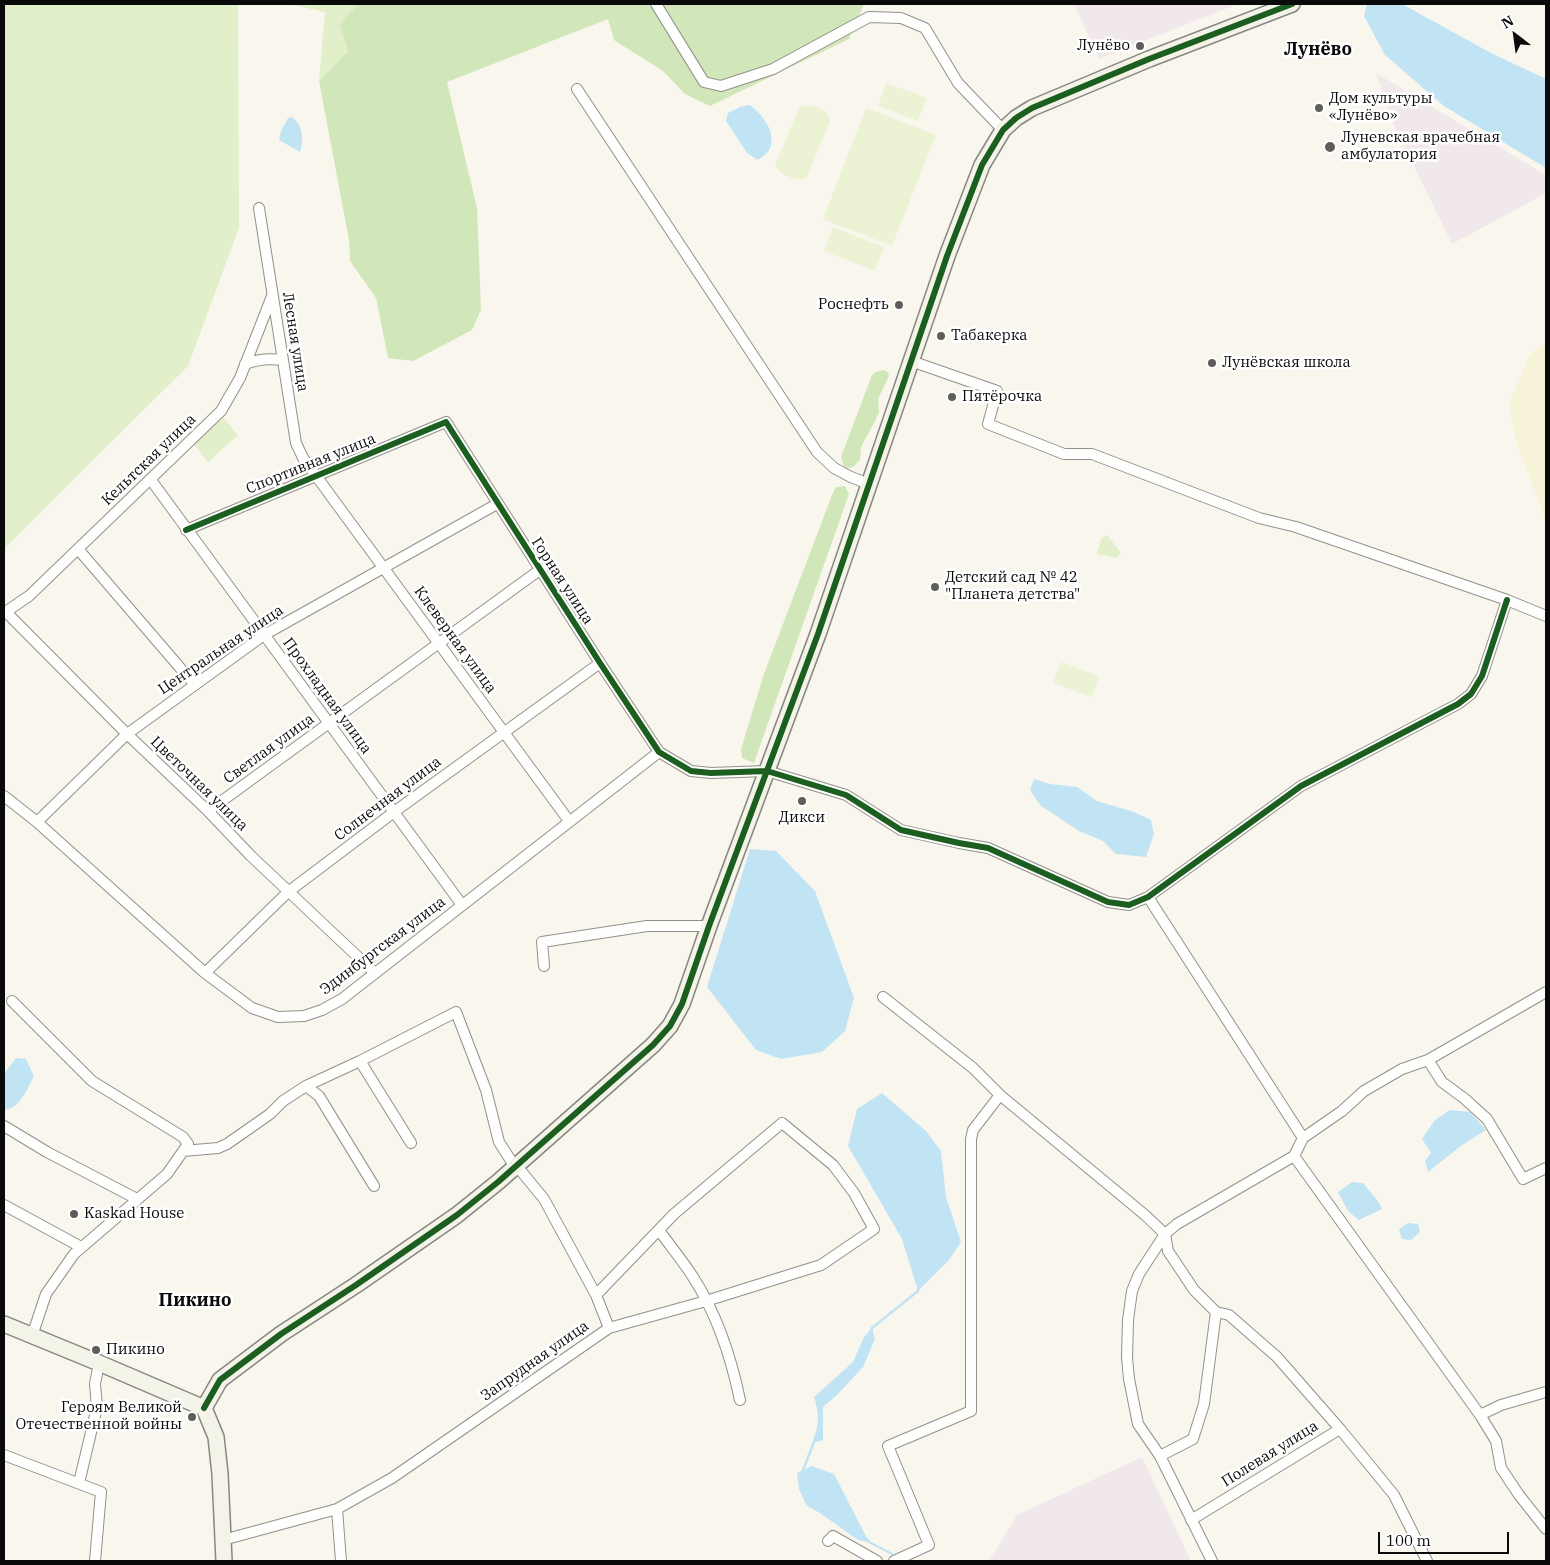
<!DOCTYPE html>
<html>
<head>
<meta charset="utf-8">
<style>
	body { margin:0 }
	#map { position:relative; width:1550px; height:1565px; overflow:hidden; background:#f9f6ed; font-family:"IBM Plex Serif",serif }
	canvas { display:block }
	.frame { position:absolute; inset:0; border:5px solid #0a0a0a; pointer-events:none }
	.north { position:absolute; left:1490px; top:10px; width:50px; height:50px; -webkit-text-stroke:4px #fff; paint-order:stroke; rotate:330deg; font-size:14px; font-weight:700; line-height:20px; text-align:center; color:#0a0a0a }
	.north::after { content:''; display:block; margin:auto; width:18px; height:22px; background:#0a0a0a; clip-path:polygon(50% 0,100% 100%,50% 72%,0 100%) }
	.scale { position:absolute; left:1378px; top:1532px; width:131px; height:22px; box-sizing:border-box; border:2px solid #0a0a0a; border-top:0; padding-left:6px; font-size:15px; line-height:18px; white-space:nowrap; color:#0a0a0a; -webkit-text-stroke:4px #fff; paint-order:stroke }
</style>
</head>
<body>
<div id="map">
<canvas width="1550" height="1565"></canvas>
<div class="frame"></div>
<div class="north">N</div>
<div class="scale">100 m</div>
</div>
<script>
const context = document.querySelector('canvas').getContext('2d');
context.lineJoin = 'round';
function fill(path, color) { context.fillStyle = color; context.fill(path, 'evenodd'); }
function strokePath(path, color, width, dash) { context.strokeStyle = color; context.lineWidth = width; context.lineCap = dash ? 'butt' : 'round'; context.setLineDash(dash || []); context.stroke(path); }
function drawText(font, color, halo, rows, align = 'center') {
  context.font = font + ' "IBM Plex Serif",serif'; context.lineWidth = 5; context.setLineDash([]); context.textBaseline = 'middle'; context.strokeStyle = halo; context.fillStyle = color; for (const [text, x, y, turn = 0] of rows) {
    context.save(); context.translate(x, y); context.rotate((+turn || 0) * Math.PI / 180); context.textAlign = isNaN(turn) ? turn : align; if (halo) context.strokeText(text, 0, 0); context.fillText(text, 0, 0); context.restore();
  }
}
fill(new Path2D(`
	M1074,4H1238L1099,59Z
	M1376,73L1546,175V193L1452,244L1394,125Z
	M1142,1457L1191,1561H989L1017,1515Z`), '#f0e8eb');
fill(new Path2D(`
	M1546,343V521L1516,441L1509,404L1530,354Z`), '#f7f3d8');
fill(new Path2D(`
	M4,4H238L239,228L188,366L4,549Z
	M288,4H358L341,24L348,51L319,81L325,12Z
	M222,416L238,435L208,462L194,444Z
	M1107,535L1121,553L1117,558L1097,554L1101,539Z`), '#e1efcb');
fill(new Path2D(`
	M358,4H864L849,39L710,106L685,94L663,71L614,40L608,19L447,82L477,208L481,310L472,330L413,361L388,358L376,298L350,261L349,240L319,81L348,51L340,24Z
	M884,370L888,372L889,376L878,399L879,412L875,421L861,447L860,460L853,467L848,468L844,467L841,458L842,454L872,375L875,372Z
	M845,486L849,494L754,763L742,758L741,749L764,674L832,495L836,487Z`), '#d2e7b9');
fill(new Path2D(`
	M886,83L927,98L918,121L878,106Z
	M804,105C815,106 830,109 830,121L807,177L802,180C792,179 780,175 775,165L799,108Z
	M866,108L936,135L892,246L823,219Z
	M833,227L884,247L875,271L824,251Z
	M1061,662L1099,676L1092,697L1053,683Z`), '#ecf3d5');
fill(new Path2D(`
	M1367,4H1402L1491,53L1546,79V168L1444,106L1385,55L1364,16Z
	M750,105C761,113 775,130 771,145C770,152 763,156 758,160L747,153L726,121L728,113L740,107Z
	M292,117C303,125 304,140 300,152L279,140L281,131L288,118Z
	M1034,779L1050,784L1077,787L1097,801L1134,812L1151,820L1154,834L1146,857L1116,854L1103,841L1079,831L1040,805L1030,790Z
	M750,849L776,851L815,891L854,998L845,1031L822,1052L781,1059L756,1050L707,987Z
	M16,1058L26,1059L34,1076C27,1089 20,1109 4,1110V1074Z
	M882,1093L926,1131L941,1151L946,1197L961,1242L949,1260L918,1291L902,1239L848,1146L857,1109Z
	M1450,1110L1470,1112L1486,1130L1462,1145L1428,1172L1425,1161L1431,1153L1422,1139L1435,1120Z
	M1352,1182L1363,1183L1378,1201L1382,1209L1359,1220L1348,1211L1338,1192Z
	M1408,1223L1418,1224L1420,1232L1411,1240L1402,1239L1399,1229Z
	M872,1328L875,1339L863,1367L837,1395L823,1407V1440L812,1443C819,1426 820,1415 814,1397L853,1362L864,1337Z
	M812,1466L834,1474L869,1542L858,1540L820,1513L807,1506L799,1489L797,1473Z`), '#c1e4f5');
strokePath(new Path2D(`
	M871,1332L872,1328L918,1291V1290
	M804,1471L803,1470L814,1442
	M867,1539L869,1542L892,1554L894,1558`), '#c1e4f5', 2.5);
const street = new Path2D(`
	M656,4L704,82L721,86L773,69L869,17L901,18L925,28L958,83L1003,130
	M577,89L817,452L834,468L851,477L869,484
	M259,208L296,443L303,458L569,821
	M911,361L997,391L988,424L1064,454H1092L1259,518L1296,527L1507,600L1546,616
	M245,364C258,359 269,358 282,360
	M151,480L462,905
	M186,530L446,422L600,663L659,752L691,771L711,773L767,771L846,795L901,830L959,843L988,848L1108,902L1129,905L1148,897L1301,786L1458,704L1471,694L1482,676L1507,600
	M78,549L194,684
	M6,612L127,734L208,811L251,856L375,973
	M4,613L29,596L221,411L240,378L272,296
	M4,796L37,822L205,973L252,1008L278,1017L304,1016L322,1010L342,999L659,752
	M208,811L541,569
	M37,822L127,734L264,635L497,504
	M1148,897L1303,1138
	M544,966L542,942L647,926H709
	M205,973L288,892L394,812L600,663
	M883,997L973,1068L1000,1095L973,1130L971,1139V1411L888,1446L929,1545L894,1561
	M12,1001L92,1081L183,1137L188,1144L167,1174L74,1254L46,1294L32,1336
	M1428,1060L1442,1082L1465,1099L1487,1119L1523,1179L1546,1168
	M360,1061L411,1143
	M306,1086L319,1096L374,1186
	M1000,1095L1145,1215L1165,1234L1139,1274L1132,1291L1128,1320L1127,1357L1129,1379L1138,1424L1160,1456L1212,1561
	M4,1126L47,1152L137,1199
	M183,1151L218,1148L227,1144L270,1114L283,1101L306,1086L360,1061L456,1012L486,1090L499,1142L515,1167
	M1294,1156L1480,1415L1496,1441L1501,1468L1519,1495L1546,1529
	M516,1165L544,1199L596,1295L609,1328
	M4,1205L81,1247
	M659,1230C670,1246 683,1261 693,1277C717,1314 731,1357 740,1400
	M1480,1415L1501,1405L1546,1392
	M4,1455L101,1492L95,1561
	M1160,1456L1193,1439L1204,1404L1216,1312
	M79,1483L97,1407L95,1384L99,1363
	M337,1509L341,1561
	M1191,1520L1340,1429
	M223,1540L337,1509L392,1478L609,1328L706,1301L821,1265L874,1229L854,1193L833,1165L782,1123L674,1214L596,1295
	M828,1541L833,1536L877,1561
	M1427,1561L1394,1495L1340,1429L1277,1357L1229,1315L1216,1312L1194,1290L1168,1251L1165,1234L1177,1224L1294,1156L1303,1138L1342,1111L1364,1091L1402,1069L1428,1060L1546,992`);
const secondary = new Path2D(`
	M4,1324L99,1363L204,1408
	M204,1408L220,1380L281,1334L356,1285L457,1215L498,1182L653,1045L670,1026L682,1004L709,926L818,634L947,256L982,165L1003,130L1016,118L1032,108L1149,59L1292,4
	M204,1408L216,1437L220,1474L224,1561`);
strokePath(street, '#92908c', 12);
strokePath(secondary, '#888783', 18);
strokePath(street, '#fefefc', 10);
strokePath(secondary, '#f4f3e7', 15);
strokePath(new Path2D(`
	M186,530L446,422L600,663L659,752L691,771L711,773L767,771L846,795L901,830L959,843L988,848L1108,902L1129,905L1148,897L1301,786L1458,704L1471,694L1482,676L1507,600
	M204,1408L220,1380L281,1334L356,1285L457,1215L498,1182L653,1045L670,1026L682,1004L709,926L818,634L947,256L982,165L1003,130L1016,118L1032,108L1149,59L1292,4`), '#1b5e20', 6);
for (const [x, y, r, color] of [
	[1140,46,5,"#5e5d59"],
	[1319,108,5,"#5e5d59"],
	[1330,147,6,"#5e5d59"],
	[899,305,5,"#5e5d59"],
	[941,336,5,"#5e5d59"],
	[1212,363,5,"#5e5d59"],
	[952,397,5,"#5e5d59"],
	[935,587,5,"#5e5d59"],
	[802,801,5,"#5e5d59"],
	[74,1214,5,"#5e5d59"],
	[96,1350,5,"#5e5d59"],
	[192,1417,5,"#5e5d59"]
]) { const dot = new Path2D(); dot.arc(x, y, r, 0, 2 * Math.PI); context.fillStyle = color; context.fill(dot); strokePath(dot, '#fff', 2); }
drawText('15px', '#0a0a0a', '#fff', [
	["Лунёво",1130,46,"right"],
	["Дом культуры",1329,99],
	["«Лунёво»",1329,116],
	["Луневская врачебная",1341,138],
	["амбулатория",1341,155],
	["Роснефть",889,305,"right"],
	["Табакерка",951,336],
	["Лунёвская школа",1222,363],
	["Пятёрочка",962,397],
	["Детский сад № 42",945,578],
	["\"Планета детства\"",945,595],
	["Дикси",802,818,"center"],
	["Kaskad House",84,1214],
	["Пикино",106,1350],
	["Героям Великой",182,1408,"right"],
	["Отечественной войны",182,1425,"right"]
], 'left');
drawText('15px', '#0a0a0a', '#fff', [
	["Лесная улица",295,342,81],
	["Кельтская улица",149,460,-44],
	["Спортивная улица",311,464,-22],
	["Горная улица",562,581,57],
	["Клеверная улица",455,640,54],
	["Центральная улица",221,650,-34],
	["Прохладная улица",327,696,54],
	["Светлая улица",269,749,-36],
	["Цветочная улица",199,784,44],
	["Солнечная улица",388,799,-37],
	["Эдинбургская улица",383,946,-37],
	["Запрудная улица",535,1361,-35],
	["Полевая улица",1270,1454,-32]
]);
drawText('bold 18px', '#0a0a0a', '#fff', [
	["Лунёво",1318,50],
	["Пикино",195,1301]
]);
</script>
</body>
</html>
